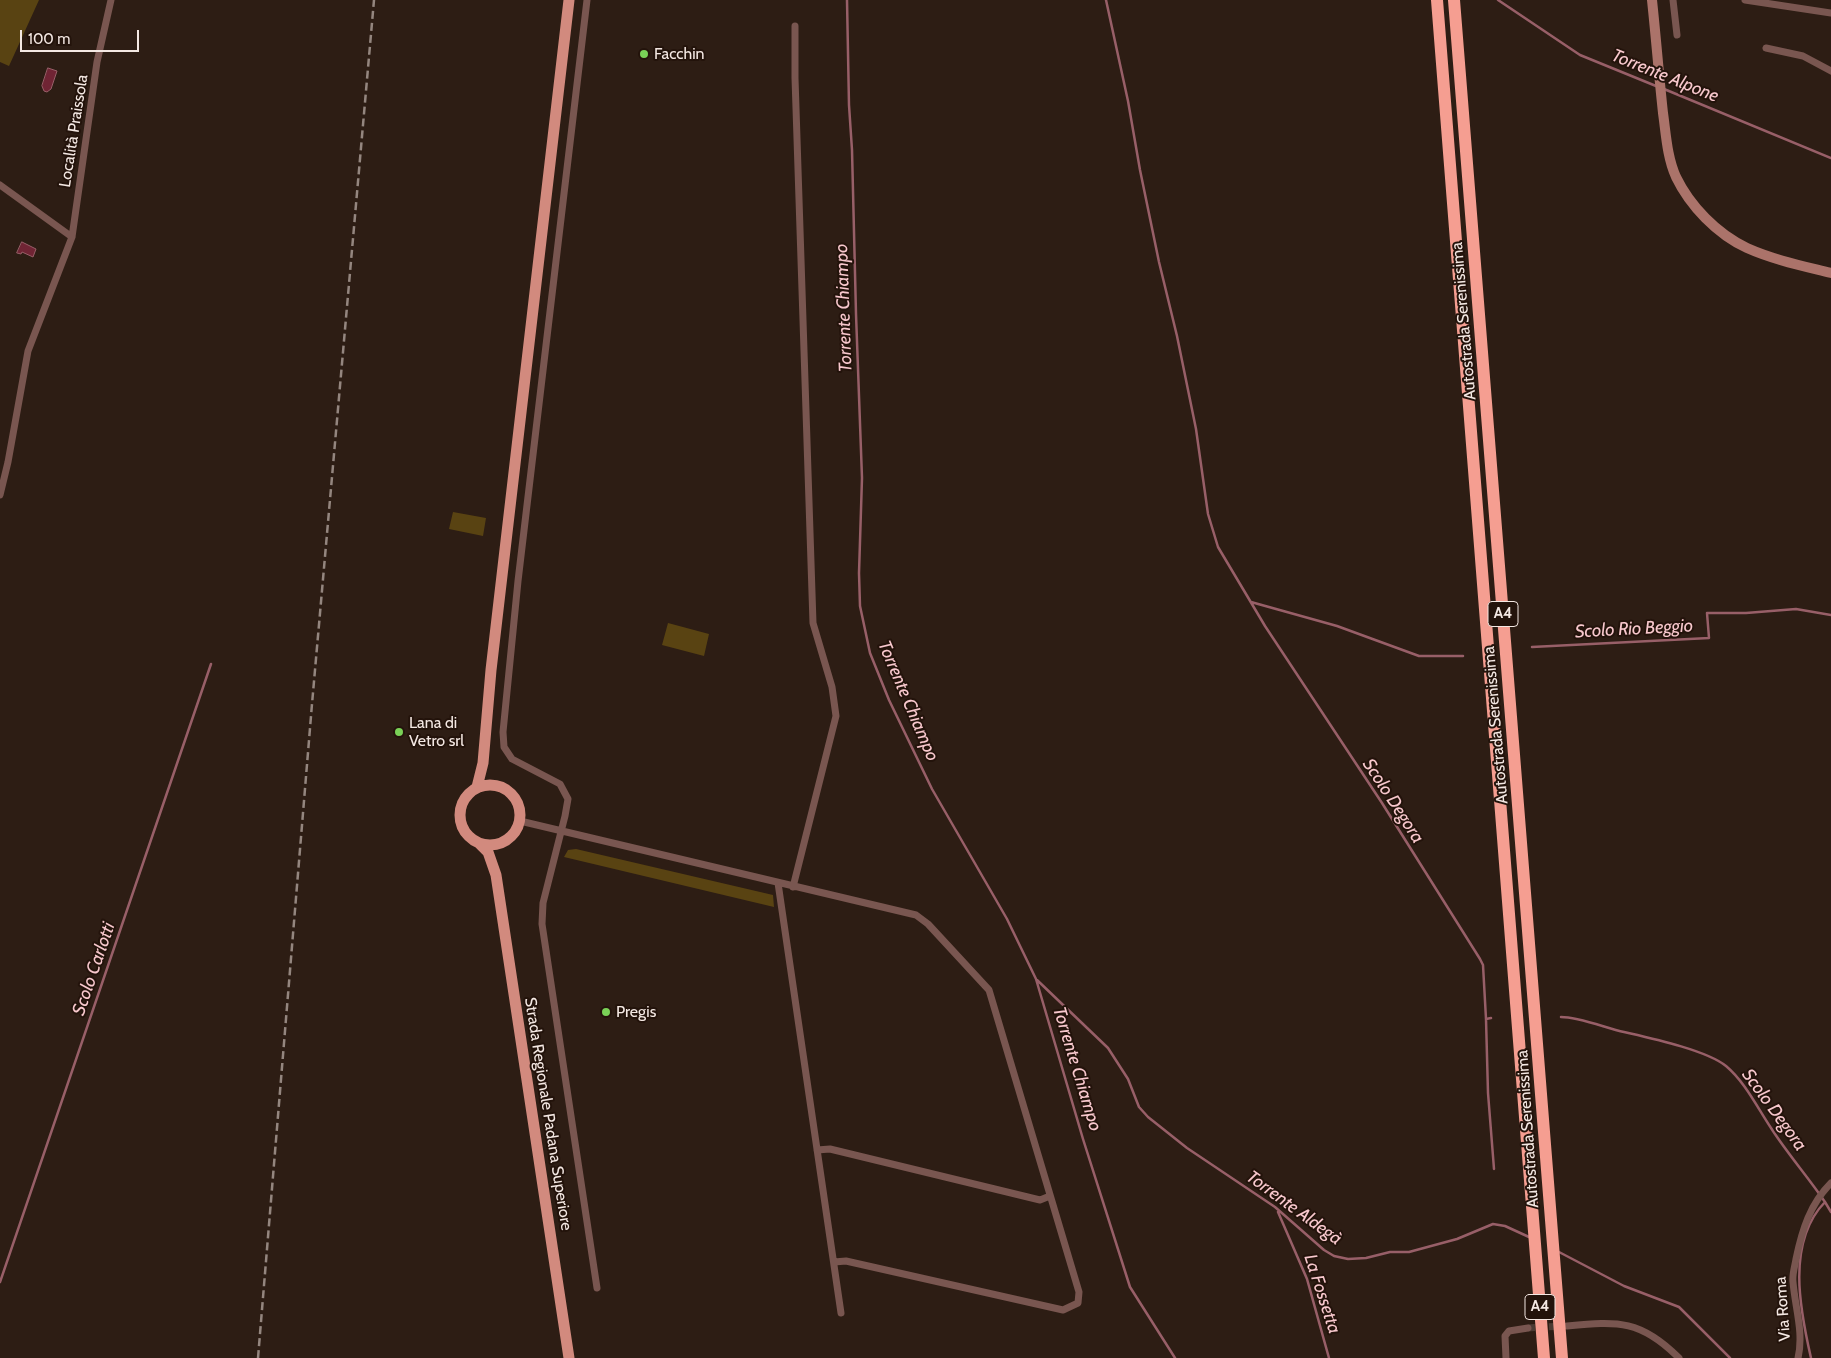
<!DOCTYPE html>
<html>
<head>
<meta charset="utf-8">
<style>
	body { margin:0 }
	#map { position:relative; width:1831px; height:1358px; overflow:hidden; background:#2d1d14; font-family:Cabin,sans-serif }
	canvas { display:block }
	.scale { position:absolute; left:20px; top:30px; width:119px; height:22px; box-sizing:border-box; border:2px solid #f4e8e3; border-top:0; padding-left:6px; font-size:15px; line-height:18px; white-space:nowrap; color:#f4e8e3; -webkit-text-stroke:4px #23130b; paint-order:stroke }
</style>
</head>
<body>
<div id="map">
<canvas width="1831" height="1358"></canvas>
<div class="scale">100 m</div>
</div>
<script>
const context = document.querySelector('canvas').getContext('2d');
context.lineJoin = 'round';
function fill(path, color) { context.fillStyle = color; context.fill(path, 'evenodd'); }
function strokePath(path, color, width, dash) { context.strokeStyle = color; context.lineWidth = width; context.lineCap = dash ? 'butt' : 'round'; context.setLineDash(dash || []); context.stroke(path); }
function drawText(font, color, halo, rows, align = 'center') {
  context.font = font + ' Cabin,sans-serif'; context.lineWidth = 4; context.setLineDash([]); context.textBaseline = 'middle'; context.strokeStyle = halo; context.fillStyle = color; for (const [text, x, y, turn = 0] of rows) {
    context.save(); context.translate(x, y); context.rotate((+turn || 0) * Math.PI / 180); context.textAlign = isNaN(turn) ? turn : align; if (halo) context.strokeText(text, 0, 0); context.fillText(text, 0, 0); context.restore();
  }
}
fill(new Path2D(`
	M0,0H39L9,66L0,62Z
	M453,512L486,518L483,536L449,529Z
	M668,623L709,634L704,656L662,645Z
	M576,849L773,895L774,907L564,857L568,850Z`), '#594312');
const water = new Path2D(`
	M48,68L57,71L51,89L47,92L44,91L42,86Z
	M22,242L36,249L33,257L22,252L21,254L17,253Z`);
fill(water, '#702434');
strokePath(water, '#985f68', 1);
strokePath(new Path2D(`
	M847,0L849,105L852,150L856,314L862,478L859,573L860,606L870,653L889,700L932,789L1007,919L1036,979L1083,1139L1130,1287L1175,1358
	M1106,0L1128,101L1140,170L1159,262L1177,336L1196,429L1208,514L1218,547L1265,626L1382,803L1480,959L1483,965L1486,1019L1491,1018
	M1498,0L1580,55L1656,86
	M1664,89L1831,158
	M1251,602L1337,626L1419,656H1463
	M1532,647L1709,638L1707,613H1746L1796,609L1831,615
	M1037,980L1108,1048L1128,1079L1139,1107L1148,1117L1187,1148L1275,1207L1324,1250L1334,1256L1348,1259L1366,1258L1390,1252H1409L1457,1239L1493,1224L1505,1226L1529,1237
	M1561,1017C1579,1017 1606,1028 1624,1032C1650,1038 1706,1050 1726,1066C1745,1082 1757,1107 1771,1128C1787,1153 1808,1177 1825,1202L1831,1212
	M1486,1019L1488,1093L1494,1169
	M1278,1212L1307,1279L1329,1358
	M1559,1252L1624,1286L1679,1307L1730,1358
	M0,1282L211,664
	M1811,1358C1800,1310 1786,1242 1825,1202`), '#985f68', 2.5);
strokePath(new Path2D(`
	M1528,1328L1563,1326`), '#4b3b33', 7, [7, 3.5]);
strokePath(new Path2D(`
	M587,0L518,581L503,732L504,747L512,759L560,784L568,799L565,816L543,903L542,924L597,1288
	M1673,0L1677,35
	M1745,0L1831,13
	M1766,48L1803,56L1831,71
	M0,185L72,237
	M0,495L8,462L28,351L72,237L97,62L111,0
	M520,821L916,915L928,924L989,990L1079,1292L1078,1303L1063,1310L846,1261L834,1262
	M778,883L841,1313
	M793,887L836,716L832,687L813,623L795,78V26
	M817,1150L830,1149L1040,1200L1050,1196
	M1567,1326C1619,1321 1641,1320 1679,1358
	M1506,1358L1505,1336L1509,1331L1528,1328
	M1798,1358C1804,1333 1795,1307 1793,1282C1792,1274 1795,1266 1796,1259C1802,1230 1810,1204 1831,1183`), '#795650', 7);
strokePath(new Path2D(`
	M1652,0C1656,38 1659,76 1663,113C1666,134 1667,157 1676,177C1690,206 1717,234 1747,248C1774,260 1803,266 1831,273`), '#ab736a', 10);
strokePath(new Path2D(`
	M460 815a30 30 0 1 1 60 0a30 30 0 1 1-60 0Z
	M477,787L483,763L491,670L569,0
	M479,843L488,852L496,875L569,1358`), '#d28a7e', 11);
strokePath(new Path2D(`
	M1437,0L1544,1358
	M1454,0L1562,1358`), '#f59e91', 12);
strokePath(new Path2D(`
	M258,1358L312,704L374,0`), '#94867f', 2.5, [8, 4]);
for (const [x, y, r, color] of [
	[644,54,5,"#7ad157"],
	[399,732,5,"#7ad157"],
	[606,1012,5,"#7ad157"]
]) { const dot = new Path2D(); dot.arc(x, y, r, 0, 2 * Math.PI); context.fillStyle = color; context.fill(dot); strokePath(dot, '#23130b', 2); }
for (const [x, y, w] of [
	[1503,614,30],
	[1540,1307,30]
]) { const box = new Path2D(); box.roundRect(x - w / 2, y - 12.5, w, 25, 4); context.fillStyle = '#23130b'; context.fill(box); strokePath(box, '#f4e8e3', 1); }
drawText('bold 15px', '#f4e8e3', null, [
	["A4",1503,614],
	["A4",1540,1307]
]);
drawText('16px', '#f4e8e3', '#23130b', [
	["Facchin",654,54],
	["Lana di",409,723],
	["Vetro srl",409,741],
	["Pregis",616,1012]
], 'left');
drawText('16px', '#f4e8e3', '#23130b', [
	["Località Praissola",74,131,-81],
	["Autostrada Serenissima",1464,321,-95],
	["Autostrada Serenissima",1496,725,-95],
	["Strada Regionale Padana Superiore",548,1114,81],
	["Autostrada Serenissima",1528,1129,-94],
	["Via Roma",1783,1309,-94]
]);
drawText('italic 18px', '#f8c8cd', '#23130b', [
	["Torrente Alpone",1665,76,22],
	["Torrente Chiampo",844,308,-92],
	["Scolo Rio Beggio",1634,629,-3],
	["Torrente Chiampo",908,701,67],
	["Scolo Degora",1393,801,57],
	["Scolo Carlotti",94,969,-71],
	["Torrente Chiampo",1077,1069,73],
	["Scolo Degora",1774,1110,54],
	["Torrente Aldegà",1294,1208,36],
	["La Fossetta",1322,1294,72]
]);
</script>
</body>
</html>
